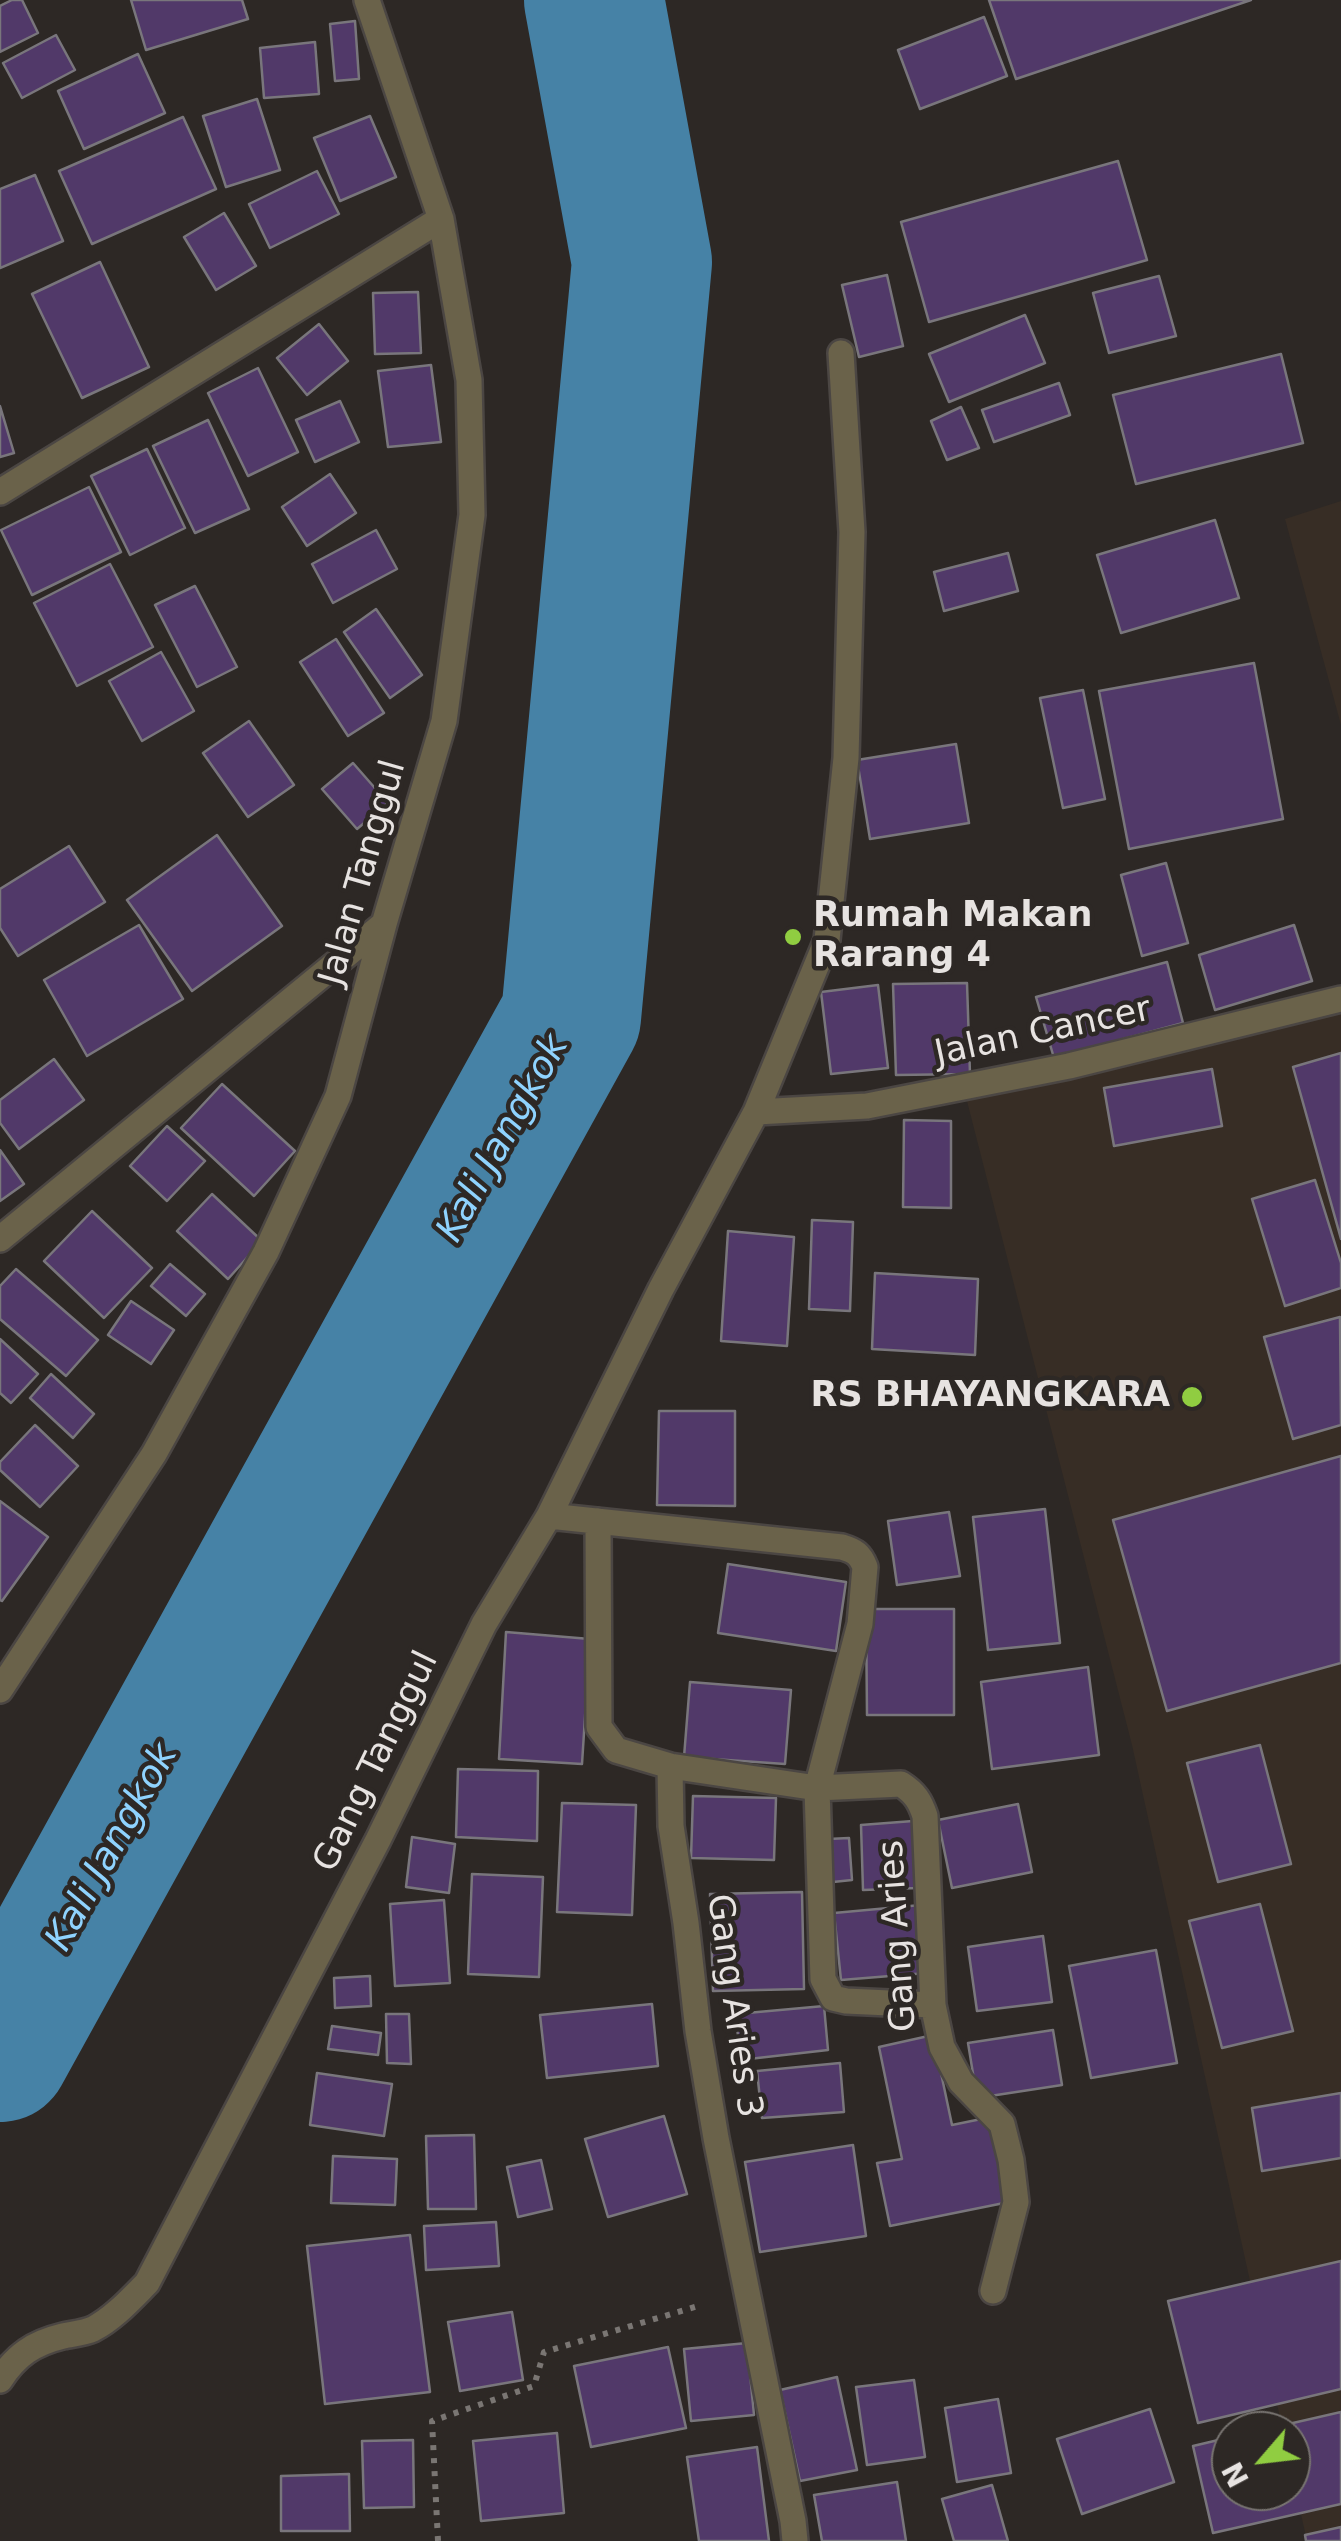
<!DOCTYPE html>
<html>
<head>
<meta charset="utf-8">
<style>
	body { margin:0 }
	#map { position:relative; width:1341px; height:2541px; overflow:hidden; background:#2d2825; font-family:"DejaVu Sans",sans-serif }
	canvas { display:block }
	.north { position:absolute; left:1211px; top:2411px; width:100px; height:100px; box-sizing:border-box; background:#2d2825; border:2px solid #777370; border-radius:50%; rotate:242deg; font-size:28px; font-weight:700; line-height:40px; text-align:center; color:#e7e3e1 }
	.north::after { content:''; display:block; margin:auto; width:35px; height:45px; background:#90cd41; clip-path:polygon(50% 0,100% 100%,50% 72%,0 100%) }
</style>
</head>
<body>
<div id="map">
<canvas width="1341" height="2541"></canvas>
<div class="north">N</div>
</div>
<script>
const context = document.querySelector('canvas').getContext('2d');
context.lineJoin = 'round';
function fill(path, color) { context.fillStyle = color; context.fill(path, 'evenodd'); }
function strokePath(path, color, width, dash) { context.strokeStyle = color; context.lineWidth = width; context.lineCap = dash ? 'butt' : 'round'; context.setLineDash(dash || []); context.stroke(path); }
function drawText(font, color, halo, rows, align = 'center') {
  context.font = font + ' "DejaVu Sans",sans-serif'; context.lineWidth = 9; context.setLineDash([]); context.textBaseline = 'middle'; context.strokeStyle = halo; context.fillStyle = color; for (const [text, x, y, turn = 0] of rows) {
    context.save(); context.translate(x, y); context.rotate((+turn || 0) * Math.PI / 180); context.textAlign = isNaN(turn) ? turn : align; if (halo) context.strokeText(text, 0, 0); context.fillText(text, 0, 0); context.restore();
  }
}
fill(new Path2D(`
	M1341,501V725L1285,519Z
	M1341,1005V2541H1307L1291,2469V2431H1283L1132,1745L967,1101Z`), '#372d25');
strokePath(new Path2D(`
	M0,2052L571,1017L642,262L594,0`), '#4682a6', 140);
const building = new Path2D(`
	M12,0H22L38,33L0,52V6Z
	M131,0H242L248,19L146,50Z
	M989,0H1251L1016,79Z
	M984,17L1007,76L920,109L898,50Z
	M355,21L359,79L335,81L330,24Z
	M56,35L75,70L22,98L3,63Z
	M315,42L319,94L264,98L260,48Z
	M138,54L165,113L84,149L58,91Z
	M257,99L280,170L226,187L203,116Z
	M370,116L396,177L340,201L314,138Z
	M183,117L216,189L92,244L59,171Z
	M1118,161L1147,260L929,322L901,222Z
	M317,171L339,214L270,248L249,204Z
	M35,175L63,241L0,268V189Z
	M224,213L256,266L216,290L184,237Z
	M100,262L149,367L82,398L32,294Z
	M887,275L903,346L859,357L842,285Z
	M1159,276L1176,336L1109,353L1093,293Z
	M418,292L421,353L375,354L373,293Z
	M1025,315L1045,363L949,402L929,354Z
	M319,324L348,361L307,395L277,358Z
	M1281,354L1303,443L1136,484L1113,395Z
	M431,365L441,442L388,447L378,371Z
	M258,368L298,452L248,476L208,393Z
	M1059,383L1070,415L994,442L982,410Z
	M340,401L359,442L315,462L296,420Z
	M0,406L14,453L0,457Z
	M961,407L979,448L947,460L931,421Z
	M208,420L249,509L195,533L153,446Z
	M147,449L185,528L130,555L91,476Z
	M330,474L356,513L307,546L282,507Z
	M89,487L121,552L32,595L1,530Z
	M1215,520L1239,598L1121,633L1097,555Z
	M376,530L397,569L333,603L312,564Z
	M1008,553L1018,591L944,611L934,572Z
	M110,564L153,647L77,686L34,603Z
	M195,586L237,667L197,687L155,605Z
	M376,609L422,675L390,698L344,632Z
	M336,639L384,713L348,736L300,662Z
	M161,652L194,711L142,741L109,681Z
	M1254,663L1283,819L1129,849L1099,691Z
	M1083,690L1105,799L1063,808L1040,698Z
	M249,721L294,785L248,817L203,753Z
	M956,744L969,823L870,839L857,760Z
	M353,763L388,803L357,829L322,789Z
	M217,835L282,926L192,991L127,900Z
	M69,846L105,902L18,956L0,928V889Z
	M1166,863L1188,943L1142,956L1121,875Z
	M139,925L183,999L87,1056L44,980Z
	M1294,925L1312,981L1215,1010L1199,955Z
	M1167,962L1183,1023L1054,1058L1036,997Z
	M967,983L970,1074L896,1075L893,984Z
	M878,985L888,1068L831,1074L821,992Z
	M1341,1053V1239L1293,1067Z
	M54,1059L84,1100L19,1149L0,1123V1100Z
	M1212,1069L1222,1126L1114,1146L1104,1088Z
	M222,1084L295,1151L254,1196L181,1128Z
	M904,1120L951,1121V1208L903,1207Z
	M167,1126L205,1161L167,1201L130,1166Z
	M0,1150L24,1184L0,1201Z
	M1315,1180L1341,1263V1288L1285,1306L1252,1199Z
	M212,1194L262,1241L228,1279L177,1231Z
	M92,1211L152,1268L104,1318L44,1261Z
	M812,1220L853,1222L850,1311L809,1309Z
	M728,1231L794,1237L787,1346L721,1341Z
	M170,1264L205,1294L186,1316L151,1286Z
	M16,1269L98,1340L66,1376L0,1319V1286Z
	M875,1273L978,1279L975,1355L872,1349Z
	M131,1301L174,1330L151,1364L108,1335Z
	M1340,1317L1341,1425L1293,1439L1264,1337Z
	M0,1339L38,1374L11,1403L0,1393Z
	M51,1374L94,1414L73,1438L30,1398Z
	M659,1411H735V1506L657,1505Z
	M35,1425L78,1466L40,1507L0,1470V1462Z
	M1341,1456V1663L1167,1711L1113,1520Z
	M0,1501L48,1537L2,1601L0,1600Z
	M1045,1509L1060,1643L988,1650L973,1517Z
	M949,1512L960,1576L897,1585L888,1521Z
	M728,1564L846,1582L836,1651L718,1633Z
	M866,1609H954V1715H867Z
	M506,1632L590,1639L582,1764L499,1759Z
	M1088,1667L1099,1755L992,1769L981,1682Z
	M690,1682L791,1690L785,1764L684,1757Z
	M1260,1745L1291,1864L1218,1882L1187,1763Z
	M458,1769L538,1771L537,1841L456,1837Z
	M693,1796L776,1798L774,1860L691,1858Z
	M562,1803L636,1805L632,1915L557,1912Z
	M1018,1804L1032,1872L952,1888L938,1820Z
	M913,1821L918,1888L863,1890L861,1825Z
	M412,1837L455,1844L449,1893L406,1887Z
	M849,1838L852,1880L833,1882L828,1839Z
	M472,1874L543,1877L539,1977L468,1974Z
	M802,1892L804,1989L713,1991L710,1894Z
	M444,1900L450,1983L395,1986L390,1904Z
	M1260,1904L1293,2031L1222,2048L1189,1921Z
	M921,1905L927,1973L841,1980L834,1913Z
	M1043,1936L1052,2002L977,2011L968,1947Z
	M1156,1950L1177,2063L1091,2078L1069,1966Z
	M370,1976L371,2006L335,2008L334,1978Z
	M652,2004L658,2066L547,2078L540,2015Z
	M824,2006L828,2050L740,2060L736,2014Z
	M386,2014H409L411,2064L387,2063Z
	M332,2026L381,2033L378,2055L328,2049Z
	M1053,2030L1062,2085L977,2098L968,2043Z
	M933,2035L952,2125L991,2117L1009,2202L890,2226L877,2163L902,2159L879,2047Z
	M840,2063L844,2112L762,2118L757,2071Z
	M317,2073L392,2084L384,2136L310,2125Z
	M1341,2093V2158L1262,2171L1252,2108Z
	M664,2116L687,2194L608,2217L585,2139Z
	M474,2135L476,2209H428L426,2136Z
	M853,2145L866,2236L760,2252L745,2162Z
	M333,2156L397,2159L395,2205L331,2203Z
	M541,2160L552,2209L518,2217L507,2167Z
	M496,2222L499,2266L426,2270L424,2226Z
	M410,2235L430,2392L325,2404L307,2246Z
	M1341,2261V2389L1198,2423L1168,2301Z
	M512,2312L523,2380L460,2391L448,2322Z
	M747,2343L754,2415L691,2421L684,2349Z
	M668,2347L686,2428L591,2447L574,2366Z
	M837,2377L857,2470L800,2481L780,2390Z
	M914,2380L925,2457L867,2465L856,2387Z
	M998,2399L1011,2473L957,2482L945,2408Z
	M1150,2409L1174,2482L1082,2514L1057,2439Z
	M1341,2412V2504L1213,2533L1193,2446L1231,2437V2491H1291V2431H1258Z
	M557,2433L564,2513L481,2521L473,2441Z
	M413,2440L414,2507L364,2508L362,2441Z
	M757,2447L769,2541H699L687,2457Z
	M349,2474L350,2531H281V2476Z
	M897,2482L906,2541H822L814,2495Z
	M992,2485L1008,2541H954L942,2499Z
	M1341,2527V2541H1306L1305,2535Z`);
fill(building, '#513969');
strokePath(building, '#79767c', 2.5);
const street = new Path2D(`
	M0,492L441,219
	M756,1112L867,1106L1069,1066L1341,999
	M0,1239L384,924
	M549,1516L842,1547C855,1551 860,1554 865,1567L860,1624L817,1788L901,1784C915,1793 920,1801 925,1816L933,2005L942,2047L961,2082L1002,2124L1011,2160L1016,2202L993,2291
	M598,1521L599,1727L616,1750L670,1766L671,1826L686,1923L698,2031L716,2138L793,2521L795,2541
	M0,1690L154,1454L266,1252L338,1096L384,924L444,721L472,515L469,380L441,219L367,0
	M670,1766L817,1788L823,1979L833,1998L846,2001L933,2005
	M0,2380C16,2355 34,2343 63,2336C72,2334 84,2333 93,2329C114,2318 131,2299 147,2283L378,1840L484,1624L549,1516L661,1289L756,1112L827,940L846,758L852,532L841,353`);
strokePath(street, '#4b4643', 30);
strokePath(new Path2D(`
	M438,2541L432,2421L534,2386L544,2352L698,2306`), '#7a7673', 6, [5, 8]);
strokePath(street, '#6a624a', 25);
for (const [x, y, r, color] of [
	[793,937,10,"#90cd41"],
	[1192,1397,12,"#90cd41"]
]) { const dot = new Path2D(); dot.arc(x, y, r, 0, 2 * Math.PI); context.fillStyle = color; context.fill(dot); strokePath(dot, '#2d2825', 4); }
drawText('35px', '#e7e3e1', '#2d2825', [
	["Jalan Tanggul",364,873,-74],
	["Jalan Cancer",1043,1033,-12],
	["Gang Tanggul",377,1762,-64],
	["Gang Aries",899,1936,-94],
	["Gang Aries 3",733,2006,82]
]);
drawText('bold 35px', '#e7e3e1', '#2d2825', [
	["Rumah Makan",813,917],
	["Rarang 4",813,957],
	["RS BHAYANGKARA",1170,1397,"right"]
], 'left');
drawText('italic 38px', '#8fd3fe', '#2d2825', [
	["Kali Jangkok",504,1139,-61],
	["Kali Jangkok",113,1848,-61]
]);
</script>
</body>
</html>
